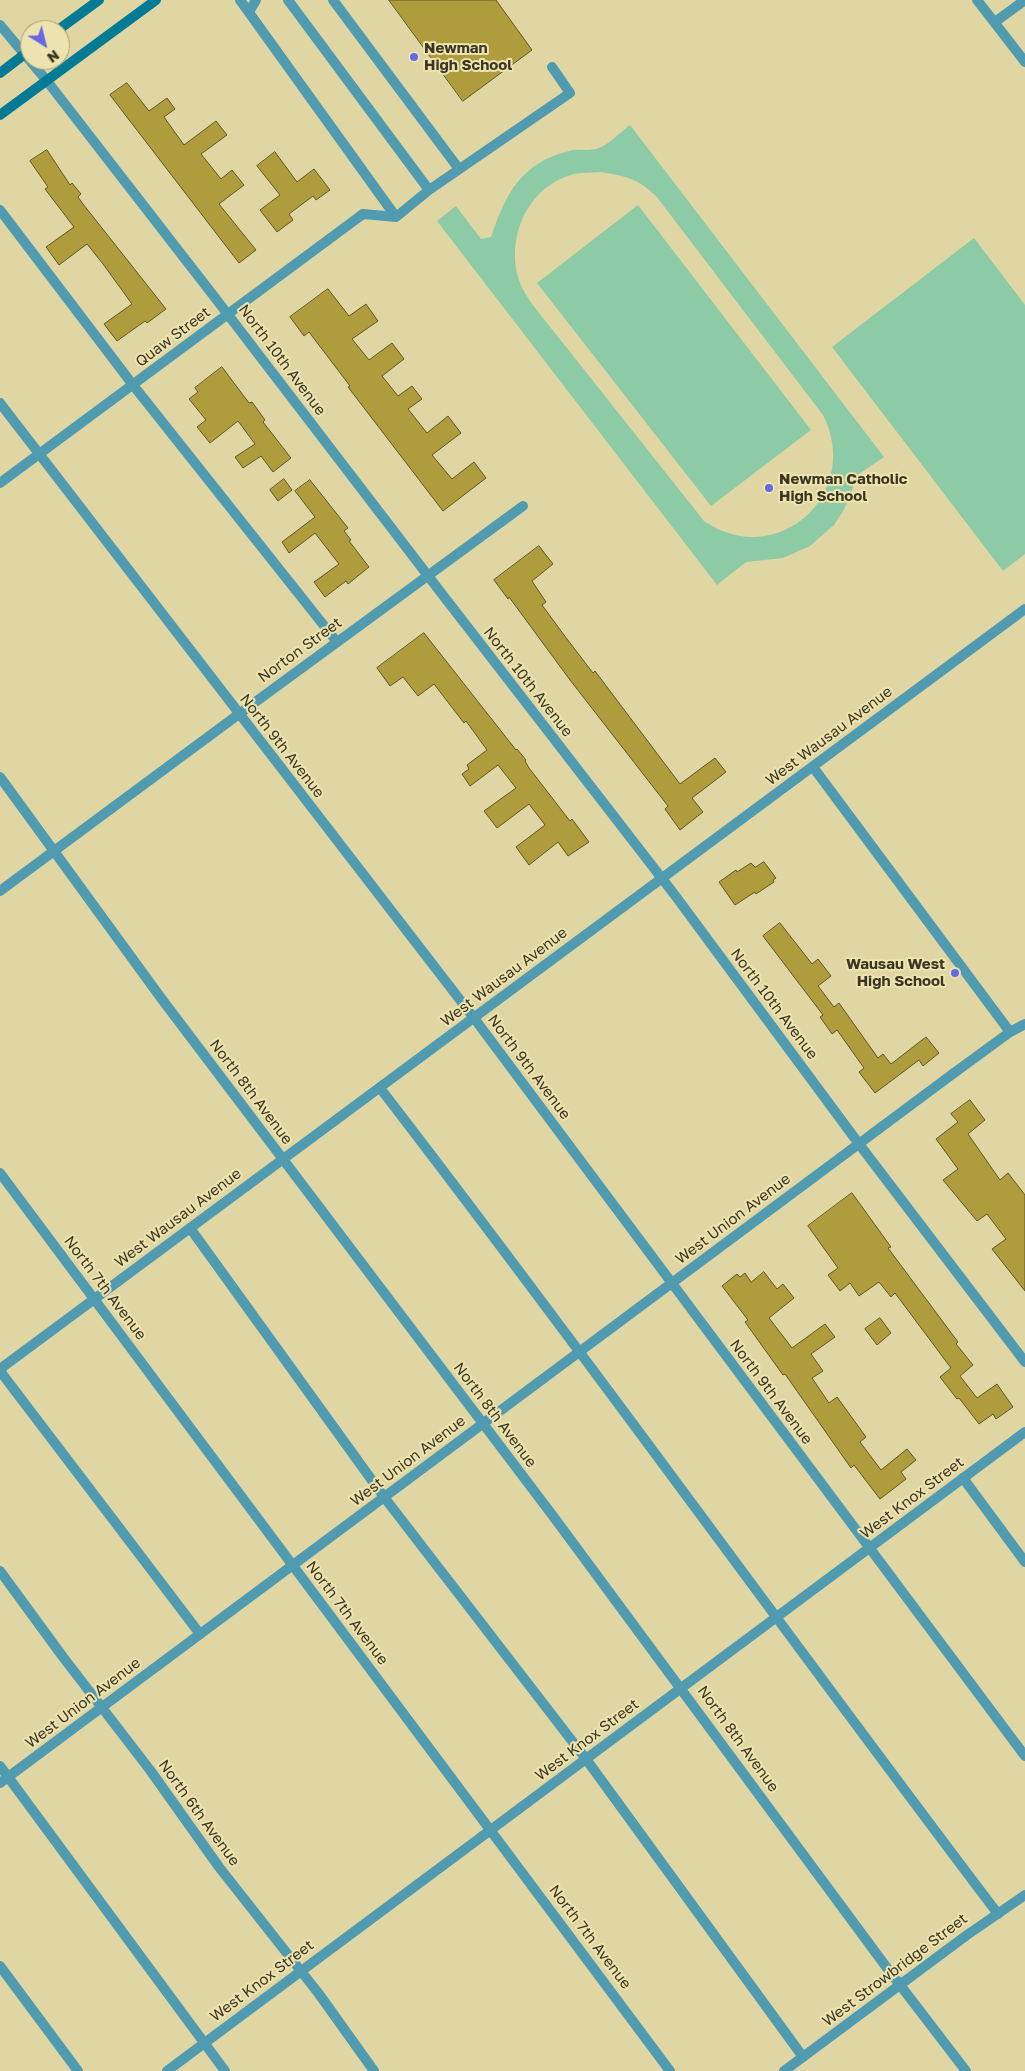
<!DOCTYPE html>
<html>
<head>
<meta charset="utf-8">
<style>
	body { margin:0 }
	#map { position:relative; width:1025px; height:2071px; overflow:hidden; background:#e0d6a3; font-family:"Golos Text",sans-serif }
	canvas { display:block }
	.north { position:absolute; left:20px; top:20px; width:50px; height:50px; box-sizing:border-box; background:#ede3af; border:1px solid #a59e76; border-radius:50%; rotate:144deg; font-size:14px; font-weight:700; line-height:20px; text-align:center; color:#3a3621 }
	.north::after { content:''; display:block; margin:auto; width:18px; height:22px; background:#6769e2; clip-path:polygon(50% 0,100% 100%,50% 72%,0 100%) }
</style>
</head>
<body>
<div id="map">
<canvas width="1025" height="2071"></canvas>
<div class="north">N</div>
</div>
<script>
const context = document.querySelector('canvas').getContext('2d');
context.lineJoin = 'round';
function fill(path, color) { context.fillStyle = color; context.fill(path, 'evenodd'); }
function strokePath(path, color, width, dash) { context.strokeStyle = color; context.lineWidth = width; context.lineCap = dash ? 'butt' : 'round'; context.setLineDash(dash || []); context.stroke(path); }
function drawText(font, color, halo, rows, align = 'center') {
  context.font = font + ' "Golos Text",sans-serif'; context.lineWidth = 4; context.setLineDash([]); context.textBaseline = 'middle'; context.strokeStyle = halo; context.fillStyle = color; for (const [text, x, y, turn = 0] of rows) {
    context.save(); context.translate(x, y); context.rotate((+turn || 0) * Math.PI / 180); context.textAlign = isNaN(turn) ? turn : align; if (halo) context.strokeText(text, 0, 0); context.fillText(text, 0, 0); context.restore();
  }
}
fill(new Path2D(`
	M630,125L884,457L856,476L850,497L843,511L834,525L810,546L783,558L746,562L717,585L437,221L456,206L481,239L491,237C506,193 521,163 569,151C578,148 590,152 599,148C608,145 622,131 630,125ZM600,172C625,176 637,178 656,196L823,415C863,494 777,571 704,521L532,304C527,296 522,289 519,280C506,241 525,192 565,177C576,172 588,173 600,172Z
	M638,205L811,430L711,506L537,283Z
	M974,238L1025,305V554L1003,571L832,347Z`), '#8dcba7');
const building = new Path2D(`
	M389,0H496L532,50L463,101Z
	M127,83L149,111L167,98L175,109L164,117L184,145L216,121L227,135L201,154L221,179L232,170L244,185L219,204L256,250L239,263L110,95Z
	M47,150L70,185L72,183L81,194L78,197L83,204L166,309L147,323L145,321L117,341L104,324L132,304L103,264L87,244L59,265L46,247L74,227L45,189L48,187L30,161Z
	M275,152L297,182L314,169L330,190L316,200L313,196L289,214L293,220L277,232L260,210L280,195L257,166Z
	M328,289L349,316L366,304L378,321L352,339L369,360L392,343L404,359L382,376L398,396L412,386L422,399L408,409L427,433L448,416L461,433L432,455L452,479L474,462L486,478L443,511L348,387L350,386L309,332L304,336L290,317Z
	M222,367L249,403L252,402L265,420L263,422L291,458L273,472L261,456L243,468L235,457L255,444L238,421L210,443L197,427L206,420L189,399L198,392L195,388Z
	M284,479L292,490L278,501L270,490Z
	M310,480L348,528L344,531L351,540L349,541L369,567L348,584L346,581L325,597L314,582L339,564L315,533L289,553L282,542L315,517L295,491Z
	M539,546L553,564L532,581L546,602L542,605L564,635L593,673L595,671L680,784L715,758L726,772L692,798L703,812L680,830L665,809L668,806L570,680L509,597L508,599L494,580Z
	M424,633L516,750L517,749L526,760L525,761L529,768L570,821L572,819L589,842L568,856L558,842L529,865L516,847L545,825L529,804L497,828L484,811L516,788L498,765L470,786L462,774L469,769L467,765L487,750L466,721L464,723L434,684L418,696L403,677L390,686L377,668Z
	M764,862L776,878L773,880L774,882L756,894L755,892L735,905L719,882L736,870L737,872L751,863L755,867Z
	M780,923L812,964L818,959L831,976L818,986L834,1007L839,1003L878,1058L883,1054L891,1064L926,1037L939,1053L923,1066L919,1060L875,1093L859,1072L864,1068L837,1030L832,1034L820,1017L823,1015L763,936Z
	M970,1100L985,1120L968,1134L1000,1180L1008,1173L1025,1195V1291L992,1249L1006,1239L987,1214L977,1221L943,1180L958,1169L936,1139L958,1122L951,1114Z
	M852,1193L891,1247L888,1248L958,1342L956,1344L973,1365L960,1376L977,1398L997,1384L1013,1407L996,1419L993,1414L979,1424L959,1398L957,1399L940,1377L951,1368L895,1293L891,1297L879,1282L859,1296L850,1283L840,1291L828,1275L838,1268L808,1226Z
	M764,1272L777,1289L783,1284L794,1298L769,1318L792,1348L825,1324L835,1337L811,1354L823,1371L812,1378L829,1403L837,1397L866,1437L860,1442L881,1470L907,1449L916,1460L901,1472L906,1479L880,1499L854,1465L851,1468L785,1374L783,1375L745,1322L748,1320L722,1286L737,1274L740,1277L745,1273L751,1282Z
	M880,1318L891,1333L877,1345L865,1329Z`);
fill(building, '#af9c3c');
strokePath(building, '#5f5626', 1);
strokePath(new Path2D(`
	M240,0L396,217
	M288,0L429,190
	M333,0L459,169
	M249,12L256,0
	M0,210L133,385L337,642
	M363,214L396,217L429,190L570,93L552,67
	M813,767L1010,1032
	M954,1073L1010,1032L1025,1024
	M380,1088C590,1360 790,1640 998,1914
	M190,1228L384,1497L586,1759L803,2057
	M0,1371L200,1634
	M963,1478L1025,1562
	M0,1766L225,2071`), '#519bb0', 10);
strokePath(new Path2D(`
	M977,0L1025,62
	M995,22L1025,0
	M0,25L47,81L216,299L442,594L674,894L859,1144L1025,1362
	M0,403L474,1018L1025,1756
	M0,483L363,214
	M0,777L161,998L553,1516L887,1968L966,2071
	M0,891L239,714L523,506
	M0,1173L670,2071
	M0,1369L1025,609
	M0,1571L63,1657L150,1770L219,1867L319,1994L374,2071
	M0,1783L954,1073
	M0,1966L78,2071
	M167,2071L1025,1432
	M784,2071L967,1935L1025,1895`), '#519bb0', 10);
strokePath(new Path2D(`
	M58,30L99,0
	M0,73L30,50
	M0,115L156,0`), '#037b94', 10);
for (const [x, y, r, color] of [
	[414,57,5,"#6769e2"],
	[769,488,5,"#6769e2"],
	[955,973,5,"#6769e2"]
]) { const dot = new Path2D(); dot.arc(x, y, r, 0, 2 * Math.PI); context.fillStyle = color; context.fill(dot); strokePath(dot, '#ede3af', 2); }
drawText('bold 15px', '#3a3621', '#ede3af', [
	["Newman",424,48],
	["High School",424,65],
	["Newman Catholic",779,479],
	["High School",779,496],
	["Wausau West",945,964,"right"],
	["High School",945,981,"right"]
], 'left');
drawText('15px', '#3a3621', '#ede3af', [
	["Quaw Street",173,337,-37],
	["North 10th Avenue",282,360,53],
	["Norton Street",300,650,-36],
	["North 10th Avenue",528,682,52],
	["West Wausau Avenue",829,736,-37],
	["North 9th Avenue",282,746,52],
	["West Wausau Avenue",504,977,-37],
	["North 10th Avenue",774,1004,53],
	["North 9th Avenue",529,1067,53],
	["North 8th Avenue",251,1092,53],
	["West Wausau Avenue",178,1218,-37],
	["West Union Avenue",733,1219,-37],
	["North 7th Avenue",105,1288,53],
	["North 9th Avenue",771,1392,53],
	["North 8th Avenue",495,1415,53],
	["West Union Avenue",408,1461,-37],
	["West Knox Street",912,1498,-37],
	["North 7th Avenue",347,1613,53],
	["West Union Avenue",83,1703,-37],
	["North 8th Avenue",738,1739,54],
	["West Knox Street",587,1740,-37],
	["North 6th Avenue",199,1813,54],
	["North 7th Avenue",590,1937,53],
	["West Strowbridge Street",895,1970,-37],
	["West Knox Street",262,1981,-37]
]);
</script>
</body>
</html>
